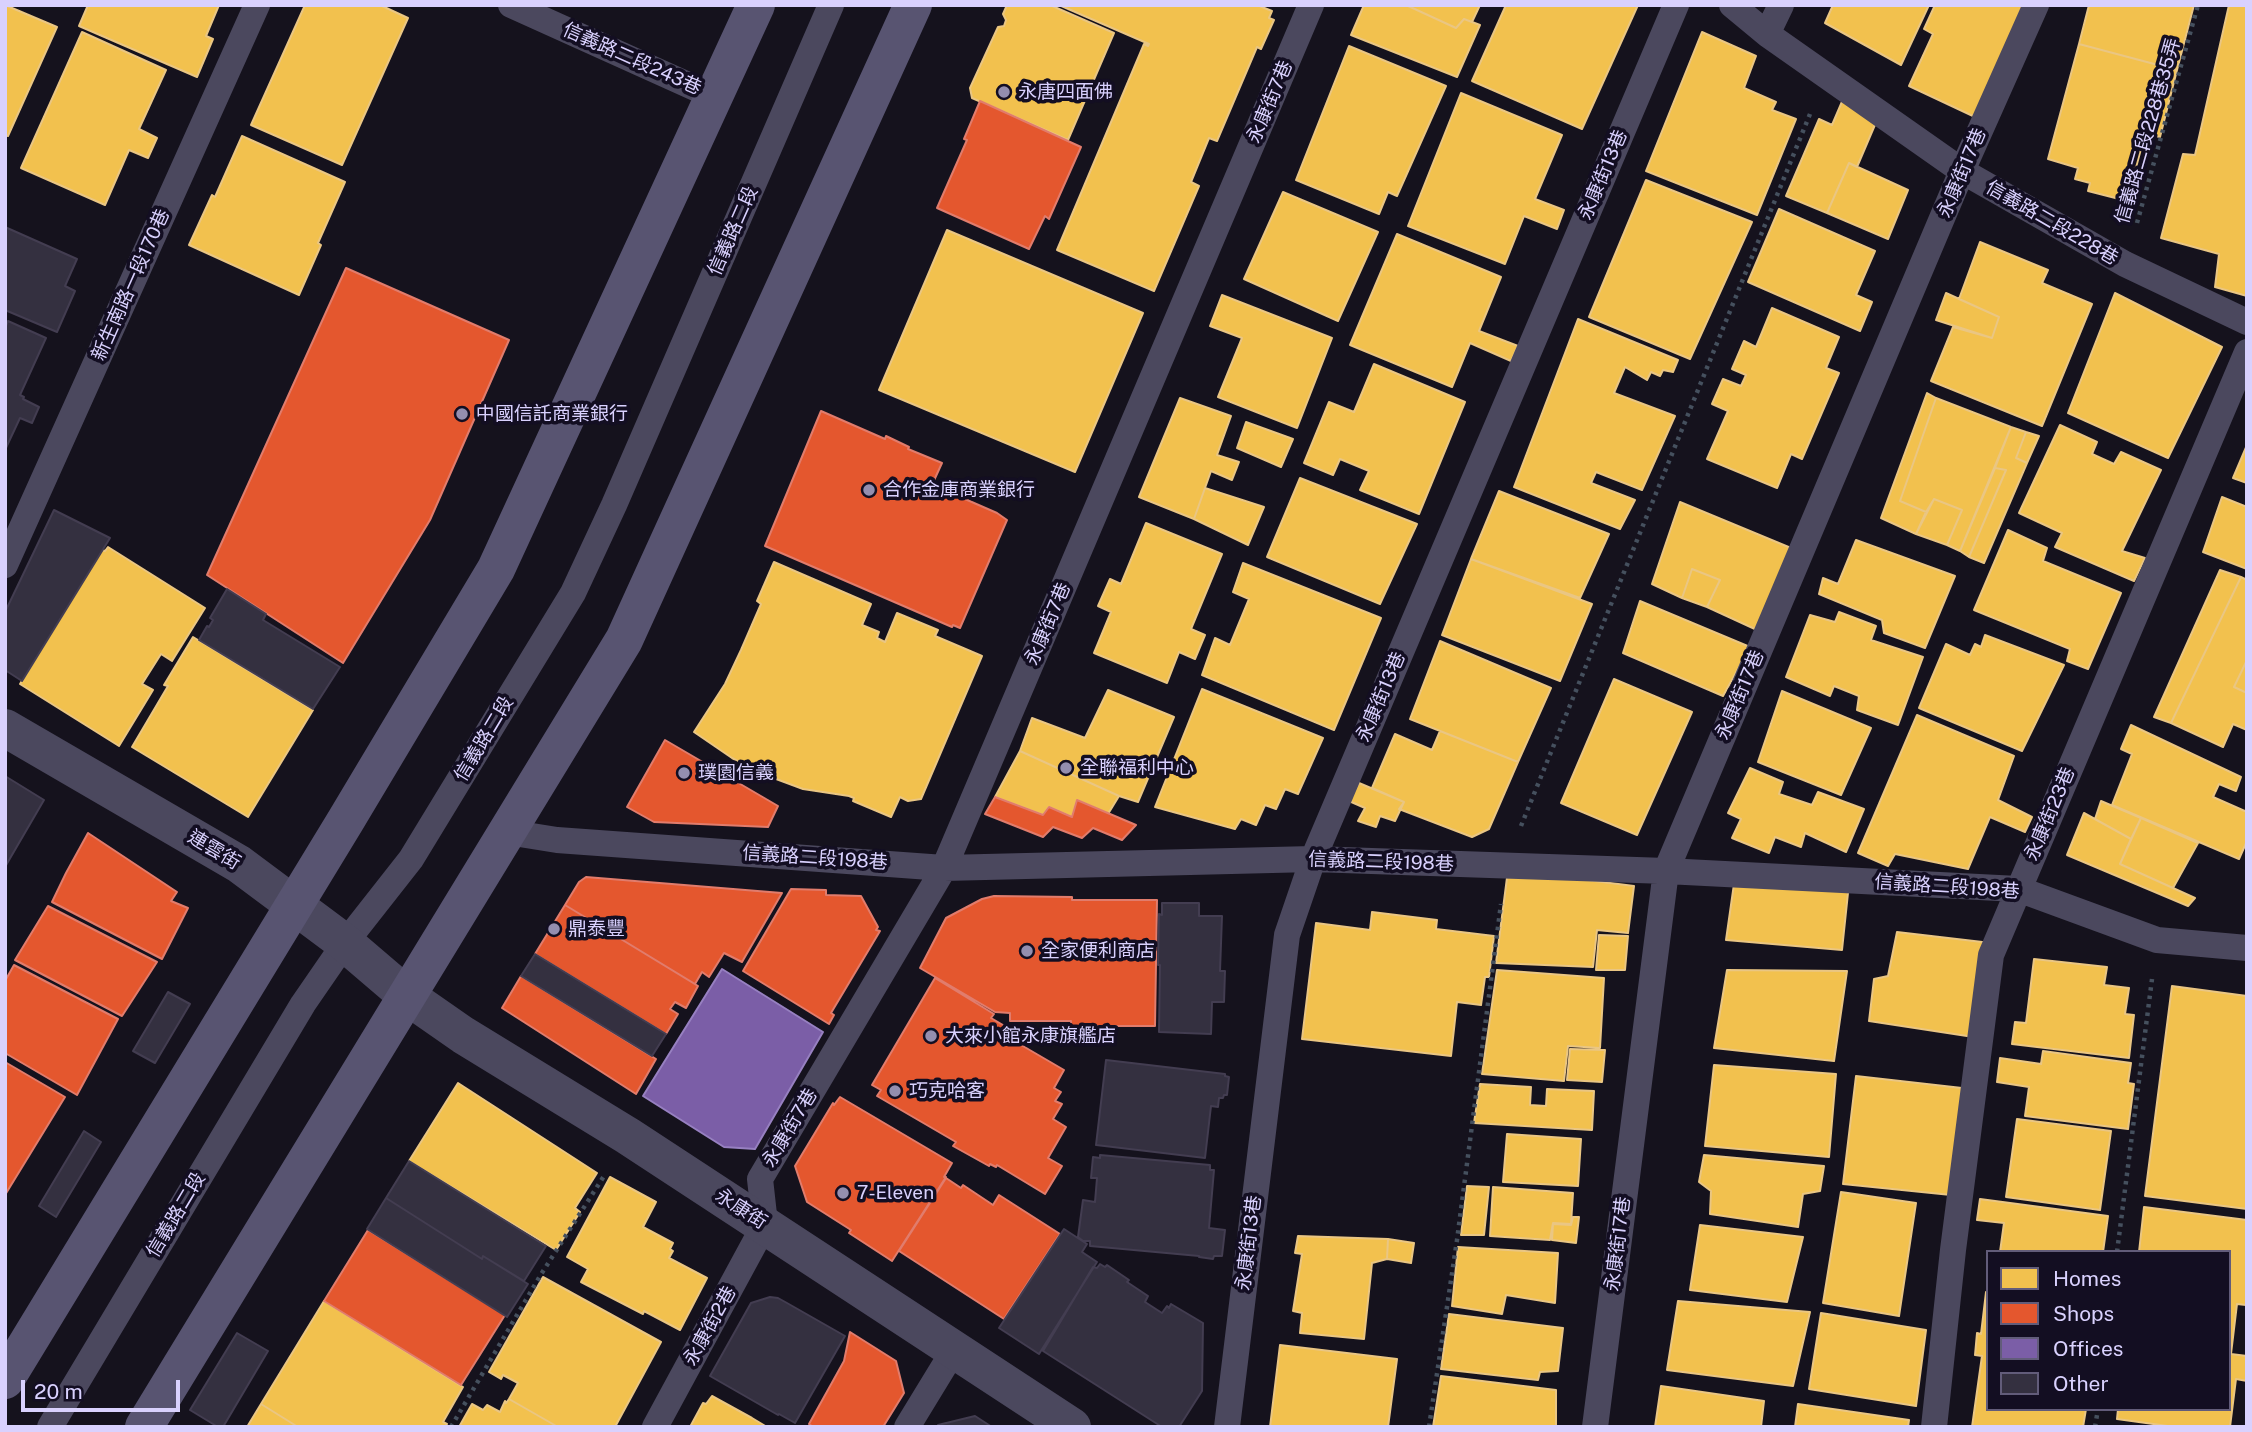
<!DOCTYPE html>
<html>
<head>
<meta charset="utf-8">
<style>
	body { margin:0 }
	#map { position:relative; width:2252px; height:1432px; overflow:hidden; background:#15121d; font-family:"Public Sans",sans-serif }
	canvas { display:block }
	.frame { position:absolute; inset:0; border:7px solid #d9d1fe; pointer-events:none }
	.legend { position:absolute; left:1986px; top:1250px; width:245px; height:161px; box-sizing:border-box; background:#130e22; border:2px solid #625c7a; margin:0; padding:9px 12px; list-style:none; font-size:21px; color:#d9d1fe }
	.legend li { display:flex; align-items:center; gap:14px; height:35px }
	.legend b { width:35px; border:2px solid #625c7a }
	.scale { position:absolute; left:21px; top:1380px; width:159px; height:32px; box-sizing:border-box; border:4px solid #d9d1fe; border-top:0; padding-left:9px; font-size:21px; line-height:24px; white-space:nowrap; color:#d9d1fe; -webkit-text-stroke:5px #130e22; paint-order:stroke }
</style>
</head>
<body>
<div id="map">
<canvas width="2252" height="1432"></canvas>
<div class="frame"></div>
<ul class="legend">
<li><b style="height:19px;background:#f2c14e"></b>Homes</li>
<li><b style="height:19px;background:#e4572e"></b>Shops</li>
<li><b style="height:19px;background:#7b5ea7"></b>Offices</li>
<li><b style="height:19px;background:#343040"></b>Other</li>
</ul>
<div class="scale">20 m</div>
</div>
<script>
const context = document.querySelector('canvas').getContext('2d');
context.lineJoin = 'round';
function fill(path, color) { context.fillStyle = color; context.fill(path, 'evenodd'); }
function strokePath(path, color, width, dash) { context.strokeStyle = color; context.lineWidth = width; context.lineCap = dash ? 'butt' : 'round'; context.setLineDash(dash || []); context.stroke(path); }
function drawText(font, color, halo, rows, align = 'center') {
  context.font = font + ' "Public Sans","Noto Sans TC",sans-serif'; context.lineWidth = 7; context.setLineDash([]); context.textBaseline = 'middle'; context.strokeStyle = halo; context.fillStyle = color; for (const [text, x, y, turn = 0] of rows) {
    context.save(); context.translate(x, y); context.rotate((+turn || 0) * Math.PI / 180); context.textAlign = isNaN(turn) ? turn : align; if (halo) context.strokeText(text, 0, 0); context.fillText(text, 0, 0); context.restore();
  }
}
const homes = new Path2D(`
	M5,5L57,27L8,136L5,135Z
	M88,5H219L206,36L213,39L197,77L79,26Z
	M305,5H380L408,18L342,165L251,125Z
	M1007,5H1050L1114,33L1068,140L972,98L970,88L998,27L1004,26L1006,20L1003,14Z
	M1059,5H1257L1272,11L1269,18L1274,20L1261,49L1257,47L1217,141L1209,138L1191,182L1199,186L1154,291L1057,250L1144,44L1148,46L1149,44Z
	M1364,5H1406L1456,28L1464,19L1480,25L1457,77L1351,35Z
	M1406,5H1480L1472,22L1464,19L1456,28Z
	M1506,5H1638L1582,129L1472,81Z
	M1833,5H1929L1901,65L1825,23Z
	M1935,5H2028L1975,117L1909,86L1933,34L1924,29Z
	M2089,5H2194L2177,70L2079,44Z
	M2229,5H2247V296L2215,287L2219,254L2161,238L2183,154L2195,155Z
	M82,32L166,70L139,129L157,138L148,158L129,150L105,205L21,168Z
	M1702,32L1756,56L1744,88L1776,102L1772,110L1796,119L1757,215L1646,171Z
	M2079,44L2177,70L2160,137L2145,134L2127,201L2088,191L2090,183L2075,179L2078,168L2048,159Z
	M1349,46L1446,86L1397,196L1388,192L1379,214L1296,180Z
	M1847,90L1883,106L1857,167L1849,163L1827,213L1786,196L1819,119L1832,125Z
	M1461,93L1562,135L1535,199L1564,210L1557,229L1524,216L1505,264L1408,226Z
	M242,136L345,182L318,243L321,245L299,295L189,245L212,195L215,197Z
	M1849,163L1908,190L1888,239L1827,213Z
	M1646,180L1752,222L1690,359L1589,317Z
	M1283,192L1378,232L1338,321L1244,279Z
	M1779,209L1875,251L1856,295L1872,302L1860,331L1748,282Z
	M947,230L1143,313L1075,472L879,390Z
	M1397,234L1501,277L1479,331L1518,346L1511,361L1470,343L1452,387L1350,345Z
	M1980,242L2048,270L2042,283L2092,304L2042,426L1931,381L1953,327L1992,338L1999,317L1959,299Z
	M1946,293L1999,317L1992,338L1936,320Z
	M2115,293L2222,347L2168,458L2068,413Z
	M1222,295L1332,338L1297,428L1218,397L1242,338L1210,326Z
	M1772,308L1839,337L1826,368L1839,373L1802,459L1791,454L1777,488L1707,459L1728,411L1712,404L1723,379L1741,386L1746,375L1732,369L1744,341L1756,347Z
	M1578,319L1678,360L1673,372L1663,370L1660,376L1651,372L1647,380L1625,367L1614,393L1675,416L1642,490L1596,472L1591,483L1635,500L1620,529L1514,487Z
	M1374,364L1465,402L1419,514L1360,490L1369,471L1340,459L1333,475L1304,463L1329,402L1354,412Z
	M1927,393L1936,398L1900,501L1926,512L1916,534L1881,518Z
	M1180,398L1231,416L1217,455L1239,462L1232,480L1211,471L1194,519L1139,497Z
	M1936,398L2011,427L1960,551L1947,545L1962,510L1934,499L1926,512L1900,501Z
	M1246,422L1293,439L1281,467L1237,448Z
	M2060,425L2097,442L2092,454L2114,464L2121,452L2161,470L2122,551L2145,558L2134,581L2055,547L2062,533L2019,513Z
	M2011,427L2026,432L2016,458L2027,463L1984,563L1969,557L2006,470L1995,468Z
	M2026,432L2039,436L2027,463L2016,458Z
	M2247,445V483L2233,478Z
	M1995,468L2006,470L1969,557L1960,551Z
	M1300,478L1417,524L1380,604L1267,557Z
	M1205,488L1264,507L1248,545L1194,519Z
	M1499,491L1609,534L1580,598L1471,559Z
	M2222,497L2247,507V569L2203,552Z
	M1934,499L1962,510L1947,545L1916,534Z
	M1680,502L1791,548L1757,630L1707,607L1720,580L1692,569L1682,598L1652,584Z
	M1146,523L1222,554L1191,629L1205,635L1195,659L1179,652L1167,683L1094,653L1111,612L1098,606L1110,579L1121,584Z
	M2008,530L2047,548L2043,561L2121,593L2088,669L2067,661L2070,649L1974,610Z
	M1856,540L1955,576L1925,648L1884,633L1882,620L1819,594L1823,578L1838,584Z
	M108,547L205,608L172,661L161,654L142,684L153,690L119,746L20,684L102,550L105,551Z
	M1471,559L1592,604L1560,681L1442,635Z
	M774,562L871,604L862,625L879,632L877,638L885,642L897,613L938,630L935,636L982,656L921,799L908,801L900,797L891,817L853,801L854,798L849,796L803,789L760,773L732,758L694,732L725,684L741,650L761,604L757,601Z
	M1243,563L1381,618L1334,730L1202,675L1215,638L1230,645L1249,599L1233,592Z
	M1692,569L1720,580L1707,607L1682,598Z
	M2220,570L2241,577L2171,723L2154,717Z
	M2241,577L2247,580V660L2234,687L2247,693V730L2233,724L2223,747L2171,723Z
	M1640,601L1750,647L1723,696L1623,653Z
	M1839,612L1876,626L1871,640L1923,657L1898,725L1857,710L1859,696L1834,686L1830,696L1786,677L1810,615L1835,622Z
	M1985,635L2064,665L2022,751L1919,708L1946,644L1970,655L1975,644L1981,647Z
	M193,637L313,710L248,817L132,747L168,686L164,685Z
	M1440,641L1551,688L1518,762L1410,719Z
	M2247,660V693L2234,687Z
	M1614,679L1692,712L1637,835L1561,803Z
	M1202,689L1323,738L1298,794L1285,789L1276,809L1265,805L1256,825L1241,819L1235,829L1155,807Z
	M1108,690L1174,717L1138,802L1119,796L1020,751L1032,718L1085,738Z
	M1782,691L1871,728L1841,795L1758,762Z
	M1917,715L2014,756L1998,800L2032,817L2025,832L1990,817L1968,869L1895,854L1888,866L1858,853Z
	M2131,725L2241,777L2236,791L2219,784L2213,797L2247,812V841L2239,859L2112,805L2132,754L2121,749Z
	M1440,731L1518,762L1489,829L1472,837L1399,809L1404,802L1372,788L1395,734L1432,750Z
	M1020,751L1119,796L1108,814L1077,800L1072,817L1049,807L1043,815L995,797Z
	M1750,768L1783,782L1779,794L1812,805L1818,792L1864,809L1846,852L1805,833L1801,847L1775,837L1769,853L1732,838L1741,819L1728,813Z
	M1359,783L1404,802L1395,821L1380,816L1376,827L1358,821L1365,808L1349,801Z
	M2101,801L2141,818L2131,839L2095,819Z
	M2084,813L2131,839L2120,864L2195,898L2188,906L2067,855Z
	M2141,818L2198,843L2173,888L2120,864Z
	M1508,870L1634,886L1628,933L1597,930L1593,967L1496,963Z
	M1736,870L1850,874L1842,950L1726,940Z
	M1372,912L1437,920L1436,929L1494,936L1489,977H1485L1481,1005L1457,1002L1451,1056L1302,1039L1316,923L1370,930Z
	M1897,932L1991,943L1980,1038L1869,1021L1874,979L1888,976Z
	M1599,935L1628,936L1625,970H1596Z
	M2034,959L2107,967L2104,985L2129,988L2125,1014L2134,1015L2129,1058L2012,1044L2015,1022L2026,1023Z
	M1497,970L1604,978L1600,1048L1568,1046L1564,1081L1482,1074Z
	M1727,970L1847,971L1834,1061L1714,1048Z
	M2172,986L2247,996V1209L2145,1196Z
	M1570,1049L1605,1050L1602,1082L1567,1080Z
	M2043,1051L2131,1063L2128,1083L2134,1084L2128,1129L2025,1116L2029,1087L1997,1082L2000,1058L2041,1064Z
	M1714,1065L1836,1074L1829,1157L1705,1146Z
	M1856,1076L1962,1088L1951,1195L1843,1184Z
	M458,1083L597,1173L575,1208L580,1212L556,1250L409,1161Z
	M1480,1084L1531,1087L1530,1105L1546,1106L1547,1089L1594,1091L1592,1130L1474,1123Z
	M2017,1119L2111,1131L2100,1210L2006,1197Z
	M1507,1134L1581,1139L1578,1186L1503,1182Z
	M1704,1155L1824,1166L1820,1191L1803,1194L1798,1227L1710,1214L1711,1191L1699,1182Z
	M610,1177L656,1202L643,1227L673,1243L670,1249L673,1251L669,1258L707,1278L680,1330L644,1311L643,1314L581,1282L588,1269L567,1257Z
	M1467,1186L1489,1187L1484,1235H1461Z
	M1493,1187L1573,1193L1571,1224L1553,1223L1550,1240L1490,1236Z
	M1841,1192L1916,1203L1899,1316L1823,1303Z
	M1980,1199L2108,1216L2103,1252H2000L2004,1223L1977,1220Z
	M2144,1207L2247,1220V1297L2246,1305L2237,1304L2231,1354L2247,1356V1381L2236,1379L2230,1427H2175L2117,1419L2118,1409H2229V1252H2139Z
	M1573,1217H1579L1576,1243L1552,1240L1553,1224L1571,1225Z
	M1700,1225L1803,1237L1787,1302L1690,1290Z
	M1298,1236L1388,1239L1387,1259L1372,1263L1364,1339L1300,1333L1302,1313L1293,1311L1302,1254L1295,1253Z
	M1388,1239L1414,1243L1411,1263L1387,1259Z
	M1458,1247L1558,1253L1555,1303L1506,1295L1502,1314L1452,1306Z
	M543,1277L661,1342L615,1427H558L509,1399L518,1383L503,1375L501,1379L489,1372Z
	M1986,1292L1988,1409H2086L2083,1427H1972L1982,1356L1975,1355L1977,1333L1981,1334Z
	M324,1301L463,1387L443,1422L447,1424L445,1427H298L261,1404Z
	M1678,1301L1810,1312L1793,1386L1667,1370Z
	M1821,1313L1926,1330L1916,1406L1809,1389Z
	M1449,1314L1563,1328L1558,1371L1540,1372L1538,1380L1441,1369Z
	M1280,1345L1397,1359L1388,1427H1270Z
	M1441,1376L1556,1390V1427H1433Z
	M1661,1386L1764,1401L1761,1427H1655Z
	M712,1396L752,1418L767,1427H690L703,1403L706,1404Z
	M509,1399L558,1427H459L472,1404L483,1410L487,1405L500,1412L505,1401L506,1403Z
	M261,1404L298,1427H247Z
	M1798,1404L1909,1420L1908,1427H1795Z`);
fill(homes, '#f2c14e');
strokePath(homes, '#eac683', 2);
const shops = new Path2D(`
	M980,101L1081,147L1049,219L1045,216L1029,249L937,208L967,140L964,139Z
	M346,268L509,340L430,520L343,663L207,575Z
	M821,411L885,439L886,436L909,447L908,449L942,463L931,487L941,492L942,489L997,513L1007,520L960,628L953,625L952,627L765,546Z
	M665,740L778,806L768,827L654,822L627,807Z
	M995,797L1043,815L1049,807L1072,817L1077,800L1136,825L1122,840L1093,828L1082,838L1053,827L1043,837L985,814Z
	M88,833L177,892L171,901L188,908L162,959L52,902L66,873Z
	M586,877L782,893L742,962L724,953L709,977L702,972L695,984L565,905L579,882Z
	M791,889L826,890V895L861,896L878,927L876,930L880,931L831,1013L834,1015L829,1024L743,971Z
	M994,896L1072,897V900H1157L1155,1026H1071V1021H1010V1013L995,1012L920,968L946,918L982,899Z
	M565,905L698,986L686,1008L675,1002L670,1009L678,1014L666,1034L535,954Z
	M48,906L157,962L122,1016L15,960Z
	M14,965L118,1019L77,1095L5,1053V981Z
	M521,976L656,1059L636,1094L502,1008Z
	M935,978L994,1014L991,1018L1020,1035L1016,1042L1064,1070L1054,1088L1061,1092L1055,1101L1062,1104L1053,1119L1066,1127L1048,1158L1062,1166L1045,1194L997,1165L996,1167L990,1164L989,1166L953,1146L956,1142L877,1096L881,1090L872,1085Z
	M5,1062L65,1097L5,1195Z
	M840,1097L952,1163L944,1177H946L892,1261L849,1233L851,1230L807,1202L795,1166L833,1103L834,1105Z
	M946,1178L961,1188L963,1185L993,1205L999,1195L1060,1234L1004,1319L899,1251Z
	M368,1230L505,1315L461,1385L324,1301Z
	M850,1332L896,1361L904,1393L883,1427H813L809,1424L844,1361Z`);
fill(shops, '#e4572e');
strokePath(shops, '#e17c6c', 2);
const offices = new Path2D(`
	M722,969L823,1032L755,1149L724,1147L643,1096Z`);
fill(offices, '#7b5ea7');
strokePath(offices, '#9780c1', 2);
const building = new Path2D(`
	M5,227L77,259L65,286L75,291L57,332L5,310Z
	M8,321L46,338L20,395L24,397L23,399L39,407L32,423L20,418L5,450V328Z
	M54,510L110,538L22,681L5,670V612Z
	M227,589L266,614L263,620L340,667L313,709L199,640L207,626L209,627L213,620L210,618Z
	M5,776L44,800L5,867Z
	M1162,903H1199V916H1222L1220,971H1225L1224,1002H1212L1211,1034L1159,1032L1160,965H1158L1159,914L1162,915Z
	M535,954L666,1034L652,1056L521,976Z
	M168,992L190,1004L155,1063L133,1051Z
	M1106,1060L1225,1074V1076L1229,1077L1227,1095H1224L1223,1098H1219L1218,1107L1211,1106L1205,1158L1096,1145Z
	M84,1131L101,1142L56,1217L39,1206Z
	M1100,1155L1210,1165V1170H1214L1209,1228L1225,1230L1222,1256H1214L1213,1259L1199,1257V1256L1090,1246V1241H1083L1078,1237L1083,1200L1095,1202L1097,1178H1091L1093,1157L1100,1158Z
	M409,1161L546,1246L524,1281L483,1256L482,1259L386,1198Z
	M386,1198L482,1259L483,1256L528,1284L507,1317L367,1229Z
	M1064,1229L1087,1244L1082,1252L1097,1262L1039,1354L999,1328Z
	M1100,1264L1105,1267L1107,1265L1129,1280L1127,1282L1148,1296L1145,1302L1162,1313L1167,1306L1169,1308L1171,1304L1203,1323L1202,1391L1179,1427H1162L1043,1351L1093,1267L1097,1268Z
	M770,1297L778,1298L787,1303L845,1336L795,1423L779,1414L778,1415L710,1376L751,1303Z
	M237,1333L268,1351L223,1427H218L190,1410Z
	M975,1416L992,1427H937L938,1425Z`);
fill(building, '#343040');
strokePath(building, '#433d51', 2);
strokePath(new Path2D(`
	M2137,223L2198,5
	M1521,826L1810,114
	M2117,1252L2152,979
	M451,1427L540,1276L604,1176
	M1429,1427L1457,1240L1501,904
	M2095,1427L2098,1409`), '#45505e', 4.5, [3.5, 5]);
strokePath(new Path2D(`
	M511,5L715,97
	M1732,5L1767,34L1962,171L2125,264L2247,322
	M1767,34L1781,5
	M5,565L257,5
	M507,832L557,840L944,868L1313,859L1666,871L2018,889L2157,940L2247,948
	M50,1427L303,1004L345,943L411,859L573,593L614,505L831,5
	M655,1427L765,1224L760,1179L944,868L1311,5
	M907,1427L954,1350
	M1227,1427L1287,935L1313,859L1676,5
	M1595,1427L1666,871L1962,171L2036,5
	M1934,1427L1953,1250L1991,955L2247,352`), '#4b485e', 26);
strokePath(new Path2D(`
	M5,728L239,864L345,943L407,996L463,1035L628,1136L1072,1427`), '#4b485e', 38);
strokePath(new Path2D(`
	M5,1380L346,820L496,569L756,5
	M144,1427L624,640L913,5`), '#585471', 38);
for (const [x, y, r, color] of [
	[1004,92,7,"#948eaf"],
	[462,414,7,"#948eaf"],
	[869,490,7,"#948eaf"],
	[1066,768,7,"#948eaf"],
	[684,773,7,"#948eaf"],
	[554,929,7,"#948eaf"],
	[1027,951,7,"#948eaf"],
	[931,1036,7,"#948eaf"],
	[895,1091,7,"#948eaf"],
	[843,1193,7,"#948eaf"]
]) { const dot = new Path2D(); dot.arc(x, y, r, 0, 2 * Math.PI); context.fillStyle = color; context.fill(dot); strokePath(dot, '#130e22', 2.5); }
drawText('19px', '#d9d1fe', '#130e22', [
	["信義路二段243巷",632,59,24],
	["永康街7巷",1270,102,-67],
	["信義路二段228巷35弄",2148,131,-74],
	["永康街17巷",1962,173,-67],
	["永康街13巷",1603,175,-67],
	["信義路二段228巷",2052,223,30],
	["信義路二段",733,231,-66],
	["新生南路一段170巷",131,285,-66],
	["永康街7巷",1048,624,-67],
	["永康街17巷",1740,695,-67],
	["永康街13巷",1381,697,-67],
	["信義路二段",484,739,-59],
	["永康街23巷",2050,814,-67],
	["連雲街",214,850,31],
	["信義路二段198巷",815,858,4],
	["信義路二段198巷",1381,862,2],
	["信義路二段198巷",1947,887,4],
	["永康街7巷",790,1128,-59],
	["永康街",741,1209,33],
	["信義路二段",176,1215,-59],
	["永康街13巷",1249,1243,-83],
	["永康街17巷",1618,1244,-83],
	["永康街2巷",710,1326,-61]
]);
drawText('19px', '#d9d1fe', '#130e22', [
	["永唐四面佛",1018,92],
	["中國信託商業銀行",476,414],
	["合作金庫商業銀行",883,490],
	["全聯福利中心",1080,768],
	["璞園信義",698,773],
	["鼎泰豐",568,929],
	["全家便利商店",1041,951],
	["大來小館永康旗艦店",945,1036],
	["巧克哈客",909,1091],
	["7-Eleven",857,1193]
], 'left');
</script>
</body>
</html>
